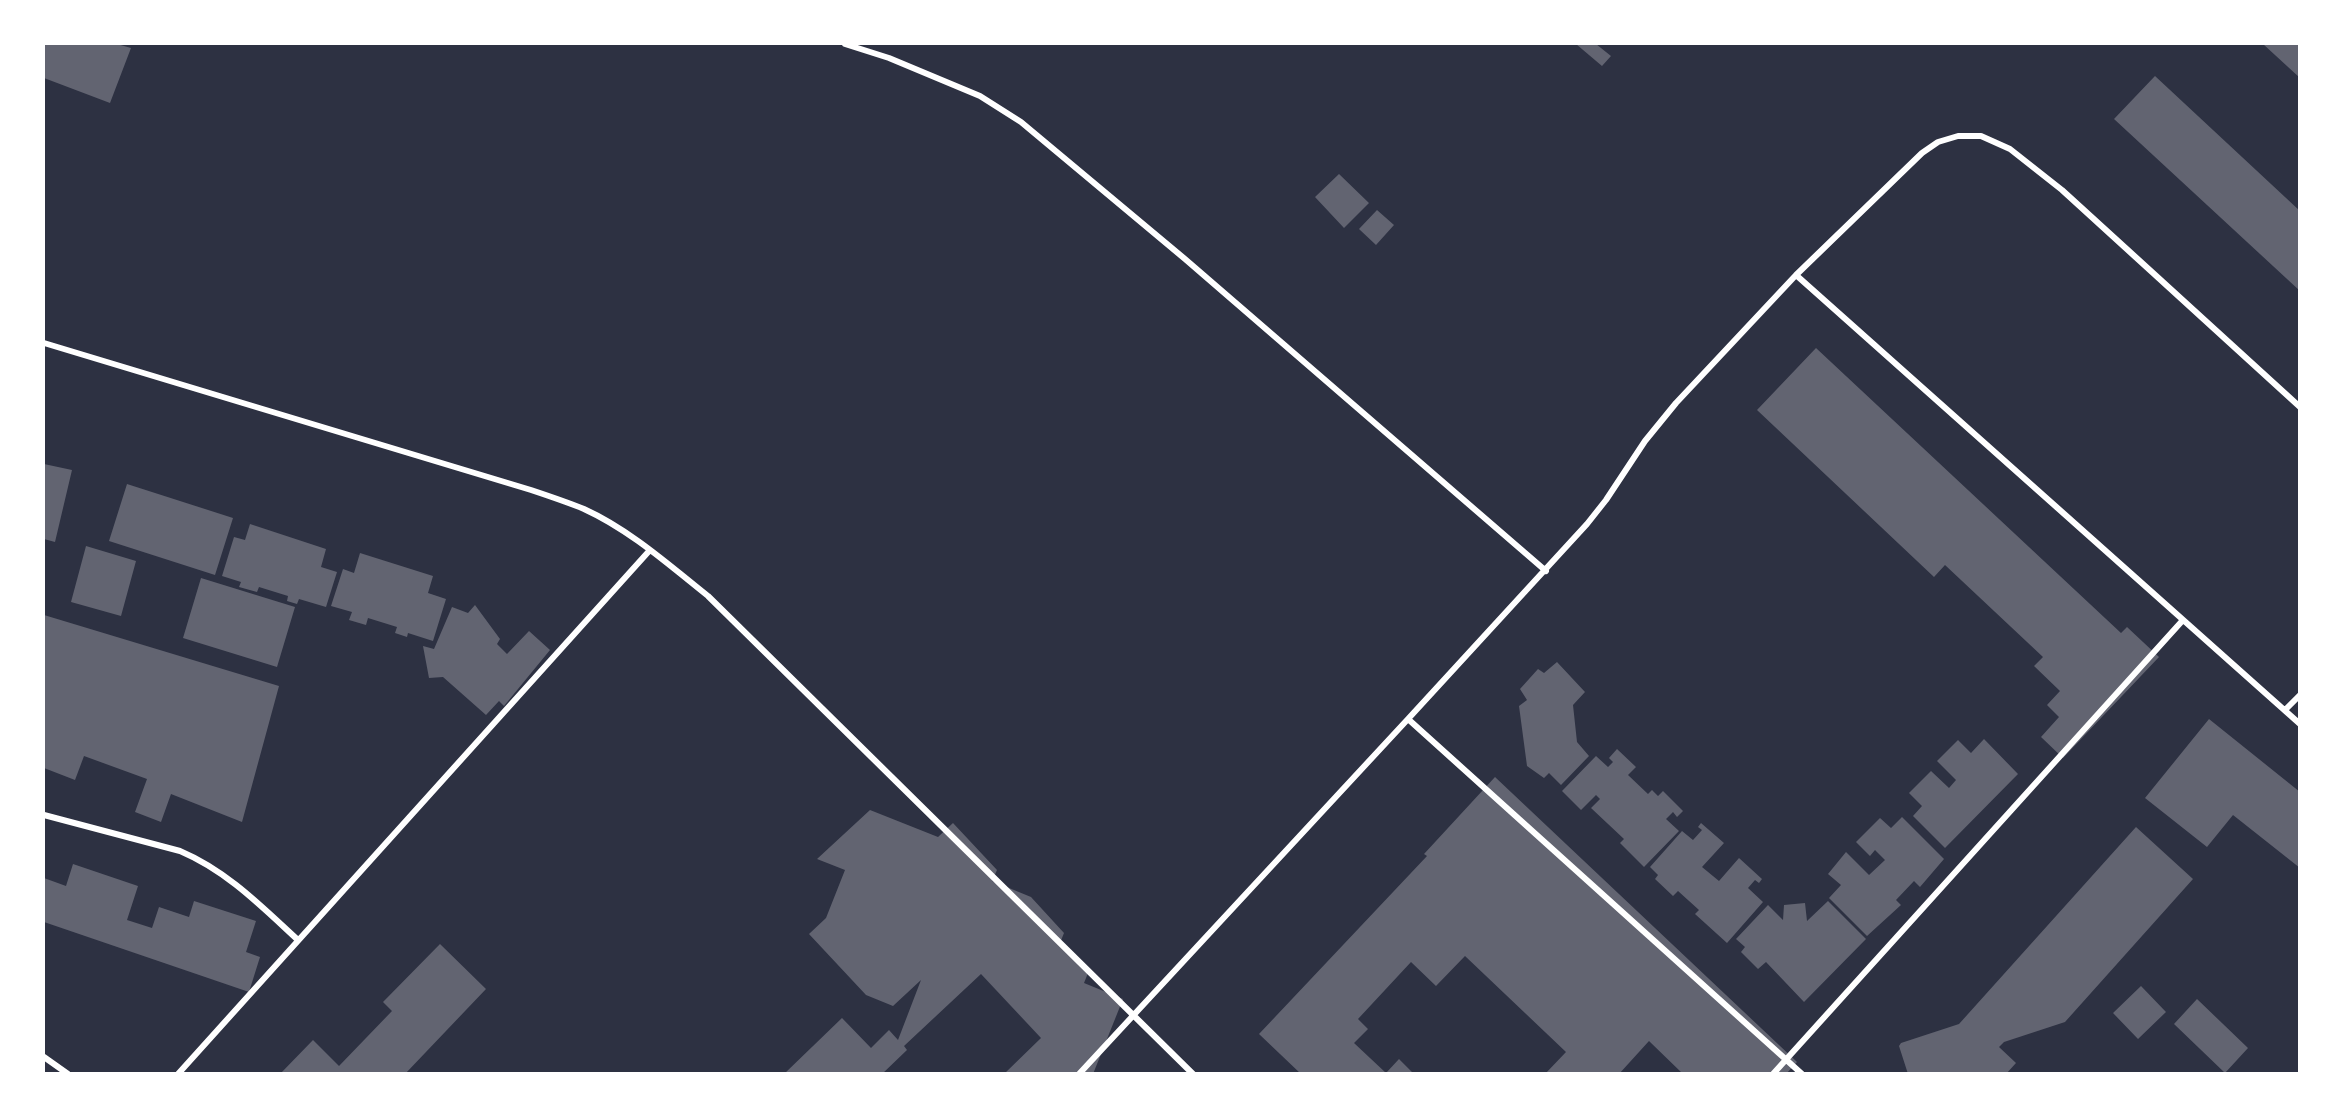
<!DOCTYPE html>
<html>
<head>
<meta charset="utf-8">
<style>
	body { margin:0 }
	#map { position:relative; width:2343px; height:1117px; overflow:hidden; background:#2d3142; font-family:"Exo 2",sans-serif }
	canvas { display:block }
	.frame { position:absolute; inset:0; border:45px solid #fff; pointer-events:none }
</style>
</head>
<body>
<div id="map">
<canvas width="2343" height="1117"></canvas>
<div class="frame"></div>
</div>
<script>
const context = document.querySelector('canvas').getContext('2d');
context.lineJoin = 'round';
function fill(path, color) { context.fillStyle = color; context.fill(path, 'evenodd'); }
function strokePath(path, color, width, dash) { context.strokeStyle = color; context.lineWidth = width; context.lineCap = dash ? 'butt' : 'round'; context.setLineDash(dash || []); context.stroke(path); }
fill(new Path2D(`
	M44,44H117L131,48L110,103L44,78Z
	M1576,44H1596L1611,56L1602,66Z
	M2263,44H2300V78Z
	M2155,76L2300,211V291L2114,119Z
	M1339,174L1369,203L1344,228L1315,197Z
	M1377,210L1394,225L1376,245L1359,229Z
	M1816,348L2121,633L2127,627L2159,657L2063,758L2041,737L2059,717L2047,705L2060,691L2034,666L2043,657L1945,565L1934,577L1757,410Z
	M44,464L72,470L55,542L44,539Z
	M127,484L233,518L215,575L109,541Z
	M250,524L326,549L321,567L337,572L326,607L299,599L297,604L287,601L288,596L259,587L257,592L239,587L241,582L222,576L234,537L245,540Z
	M86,546L136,561L121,616L71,602Z
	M360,553L433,576L428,593L446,599L433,641L408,633L407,637L395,633L397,627L368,618L366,625L349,620L352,612L331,606L343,569L354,573Z
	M201,578L295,607L277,667L183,638Z
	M475,605L500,639L497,644L507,654L529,631L550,650L504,706L499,701L486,715L443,677L429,678L423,646L434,649L452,607L468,613Z
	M44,615L279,686L242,822L171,794L161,822L135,812L147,779L84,756L75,780L44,768Z
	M1557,662L1585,692L1573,705L1577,742L1589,756L1561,785L1549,773L1544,778L1527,766L1519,706L1527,700L1520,689L1538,669L1544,673Z
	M2209,719L2300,792V868L2233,815L2207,847L2145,798Z
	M1984,739L2018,774L1945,848L1913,816L1922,806L1909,793L1931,771L1949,788L1956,780L1937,761L1958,740L1971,753Z
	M1617,749L1636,767L1628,775L1648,794L1652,790L1658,796L1663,791L1683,811L1677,817L1673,812L1666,819L1679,831L1644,867L1620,843L1624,839L1591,808L1600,799L1596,795L1581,810L1562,791L1596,756L1608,767L1613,762L1609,758Z
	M1495,777L1797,1062L1786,1074H1683L1649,1041L1619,1074H1545L1566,1052L1465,956L1436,986L1411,962L1358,1019L1368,1029L1354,1043L1386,1073L1399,1059L1414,1074H1301L1259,1034L1427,856L1424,854Z
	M870,810L938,837L953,823L997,870L992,881L1031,897L1064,933L1060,943L1088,973L1084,983L1123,999L1093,1074H1004L1041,1038L981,974L904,1046L907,1050L882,1074H784L842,1018L871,1048L889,1030L898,1040L921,980L893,1006L866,995L809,934L826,918L845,870L817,859Z
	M1902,817L1944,859L1920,887L1914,881L1896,900L1901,905L1867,936L1829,898L1841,885L1828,874L1846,852L1869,875L1885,860L1875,850L1870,856L1856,842L1880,818L1891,828Z
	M1701,823L1724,843L1702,867L1719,881L1739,858L1762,879L1759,883L1755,880L1748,888L1763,902L1727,943L1695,914L1699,910L1678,891L1673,896L1655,879L1658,875L1650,867L1682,831L1693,840L1702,830L1698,827Z
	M2136,827L2193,879L2065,1022L2004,1042L1999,1047L2016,1063L2006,1074H1908L1899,1046L1901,1043L1959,1024Z
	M73,864L138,886L127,920L152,928L159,907L189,917L194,901L256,921L246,952L260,957L249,992L44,922V878L66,886Z
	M1828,901L1866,939L1804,1002L1766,962L1758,969L1741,952L1745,947L1736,939L1768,905L1783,920L1784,905L1805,903L1807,921Z
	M440,944L486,989L405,1074H280L313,1040L339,1066L392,1011L383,1002Z
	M2141,986L2166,1012L2138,1039L2113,1013Z
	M2197,999L2248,1048L2225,1073L2174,1024Z`), '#626471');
strokePath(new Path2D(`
	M845,44L889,58L980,96L1021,122L1185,259L1546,571
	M1796,275L2300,724
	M44,343L531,490C549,496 567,502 584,509C630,530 669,565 708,596L1193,1074
	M2285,710L2300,695
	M1408,719L1587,524L1606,500L1645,441L1676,403L1796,275L1922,153L1938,142L1958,136H1981L2010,149L2062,190L2300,407
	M44,815L180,851C227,871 261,906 298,940
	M44,1057L68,1074
	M178,1074L650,550
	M1079,1074L1408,719L1802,1074
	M1773,1074L2183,620`), '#fff', 6);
</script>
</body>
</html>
